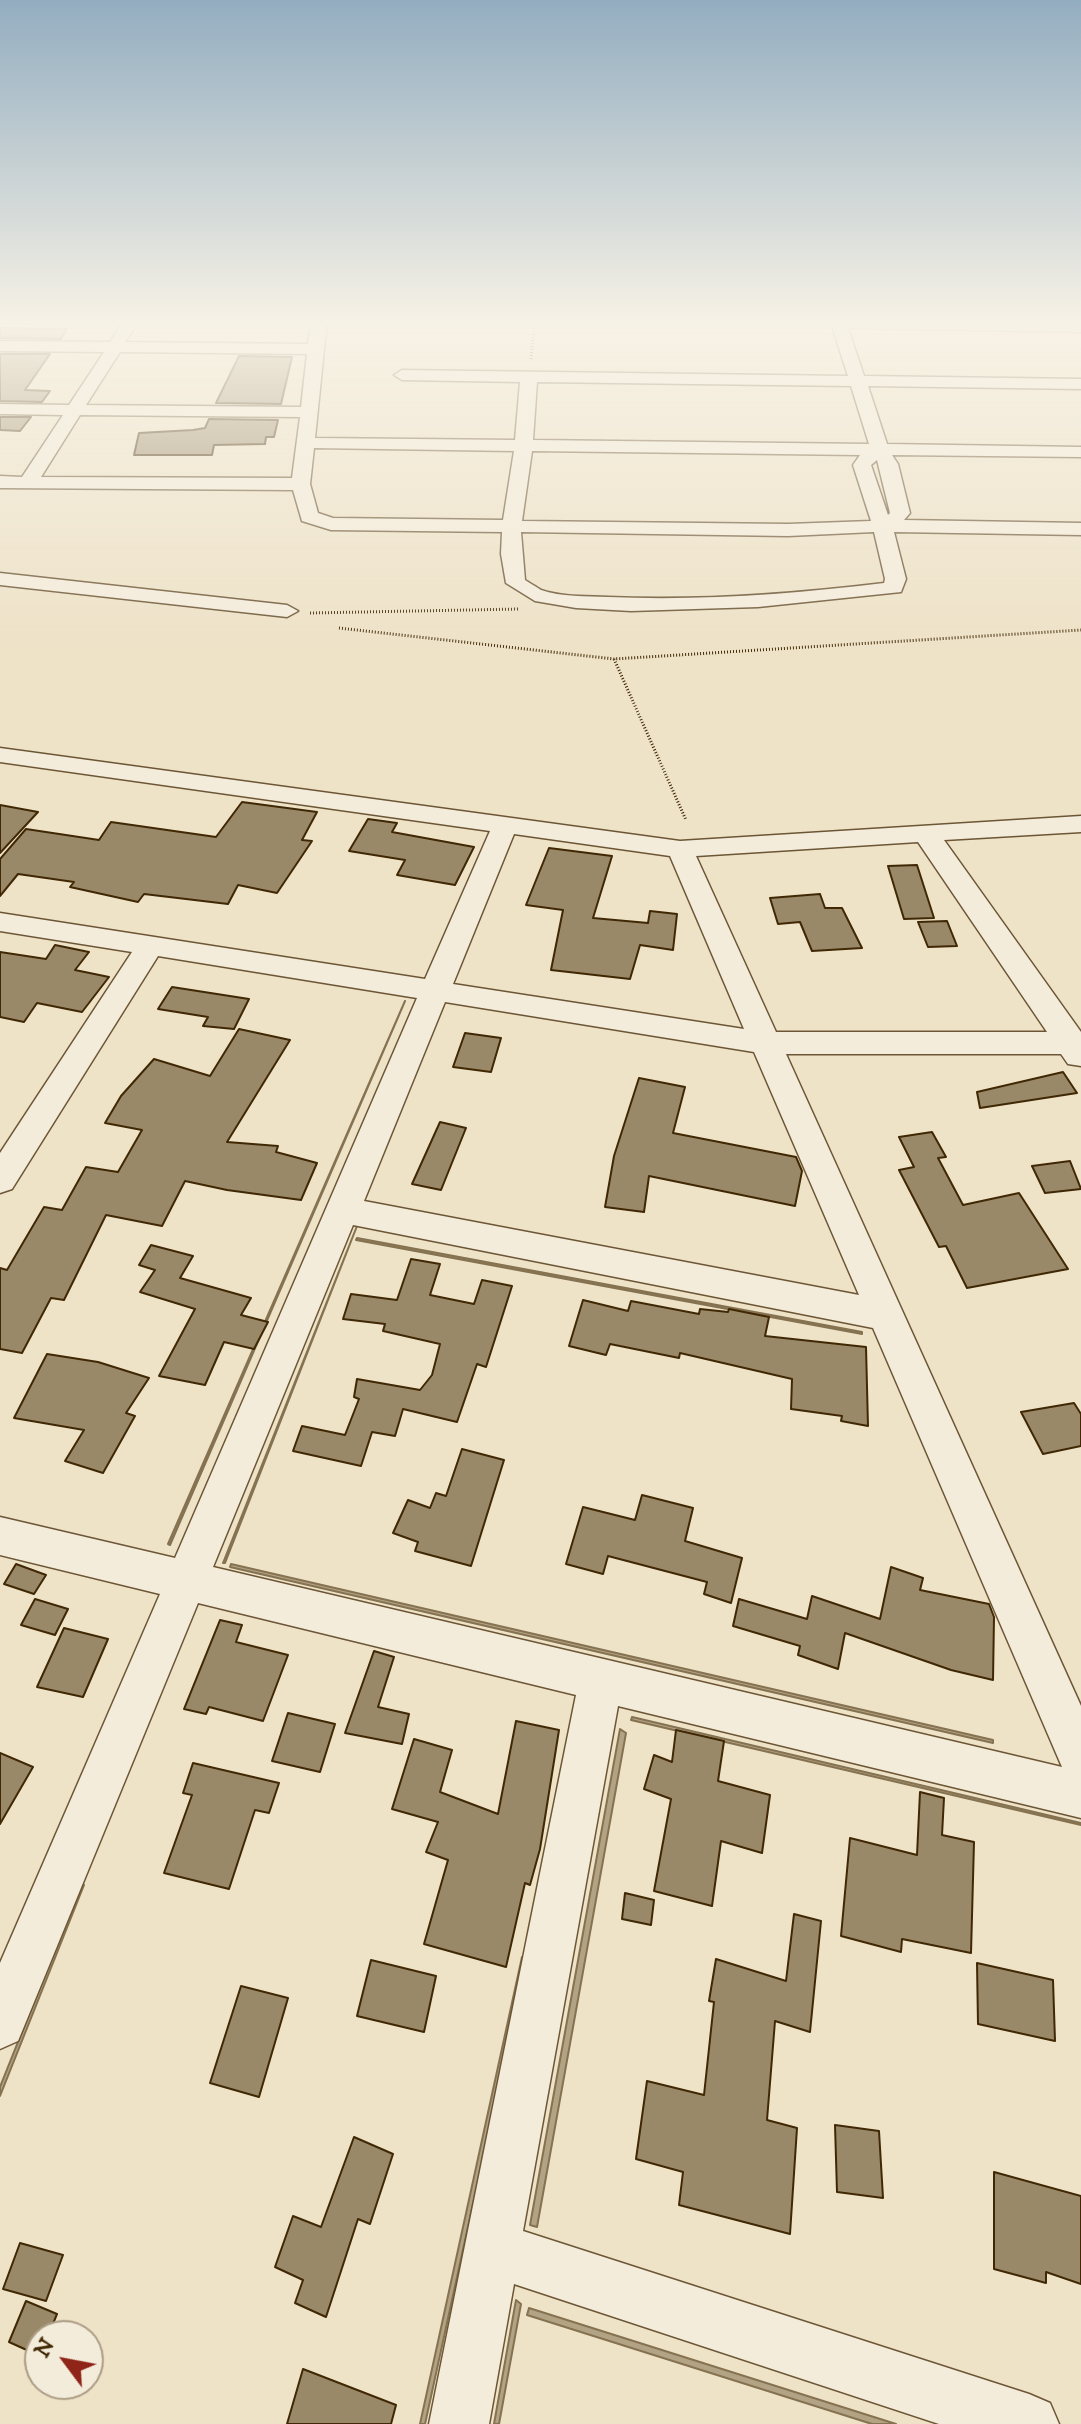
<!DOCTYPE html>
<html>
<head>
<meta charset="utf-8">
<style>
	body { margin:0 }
	#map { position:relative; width:1081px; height:2424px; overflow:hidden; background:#eee2c7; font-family:"IM FELL DW Pica",serif }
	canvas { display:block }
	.north { position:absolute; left:24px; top:2320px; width:80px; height:80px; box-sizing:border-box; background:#f4ecdb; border:2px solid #ac9e85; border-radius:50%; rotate:302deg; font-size:22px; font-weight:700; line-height:32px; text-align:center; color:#402804 }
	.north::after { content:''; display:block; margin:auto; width:28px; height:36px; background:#8f2418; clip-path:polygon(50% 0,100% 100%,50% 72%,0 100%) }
</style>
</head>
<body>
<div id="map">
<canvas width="1081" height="2424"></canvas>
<div class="north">N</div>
</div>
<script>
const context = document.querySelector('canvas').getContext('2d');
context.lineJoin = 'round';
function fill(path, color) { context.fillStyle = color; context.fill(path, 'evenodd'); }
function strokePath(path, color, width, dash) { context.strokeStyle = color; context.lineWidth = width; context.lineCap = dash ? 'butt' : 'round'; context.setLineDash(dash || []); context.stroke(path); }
const water = new Path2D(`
	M405,1001L170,1545L168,1544Z
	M357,1226L225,1563H223Z
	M357,1238L862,1332V1334L356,1240Z
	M231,1564L993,1740V1743L230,1567Z
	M632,1717L1081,1823V1825L631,1720Z
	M620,1729L626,1733L537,2227L530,2225Z
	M82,1882L84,1885L0,2096V2087Z
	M527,1956L425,2424H420L522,1957Z
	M516,2300L521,2304L499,2424H494Z
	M529,2308L896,2424H872L527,2315Z`);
fill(water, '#b3a385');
strokePath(water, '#857251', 2);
const building = new Path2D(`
	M0,328L67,329L61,339L0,338Z
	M0,354H50L25,390L50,391L42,402L0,401Z
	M239,356L292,357L281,404L216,403Z
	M0,417H31L20,431L0,430Z
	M209,419L278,420L274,437H266L265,444L214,445L212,455H134L139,433L193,430L205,428Z
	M242,802L317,812L302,840L312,841L277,893L238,885L228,904L144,894L138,902L70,887L74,882L18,874L0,896V859L26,829L99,840L111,822L216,837Z
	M0,805L38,812L0,853Z
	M368,819L397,823L392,832L474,847L455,885L397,875L405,860L349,851Z
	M549,848L612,856L593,918L648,923L650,911L677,914L673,950L640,945L630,979L551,970L563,910L526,905Z
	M917,865L934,918L904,919L888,866Z
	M820,894L825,908H842L862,948L812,951L800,922L778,924L770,898Z
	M947,921L957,946L928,947L918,922Z
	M55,945L89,952L75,970L109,977L82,1012L37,1003L24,1022L0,1017V952L46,959Z
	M172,987L249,999L234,1029L203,1026L208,1017L158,1009Z
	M239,1029L290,1040L227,1142L278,1146L276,1152L317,1163L301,1200L227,1190L185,1181L162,1226L106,1215L64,1300L51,1298L22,1353L0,1349V1268L7,1270L44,1207L62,1210L86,1167L118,1172L142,1130L105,1123L121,1096L154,1059L210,1076Z
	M465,1033L501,1038L491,1072L453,1067Z
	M1063,1072L1077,1093L980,1108L977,1092Z
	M639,1078L685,1087L673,1133L796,1157L802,1171L795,1206L649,1176L644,1212L605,1207L614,1156Z
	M440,1122L466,1128L441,1190L412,1184Z
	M932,1132L946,1157L938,1158L963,1205L1019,1193L1068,1269L967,1288L946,1246L939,1247L899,1170L914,1167L899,1137Z
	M1070,1161L1081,1189L1045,1193L1032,1166Z
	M151,1245L193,1256L180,1278L251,1298L241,1315L268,1322L254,1349L224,1342L205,1385L159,1376L195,1309L140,1292L155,1270L139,1265Z
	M411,1259L440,1264L430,1295L474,1304L482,1280L512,1286L486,1367L477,1364L457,1422L403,1409L395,1436L372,1432L361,1466L293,1451L302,1426L345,1435L359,1399L354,1397L357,1379L420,1390L432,1375L440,1344L383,1331L385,1324L343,1319L351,1294L397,1300Z
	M583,1300L628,1311L631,1301L699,1314L700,1309L728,1312L729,1309L769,1317L765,1336L866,1347L868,1426L841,1421L842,1416L791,1409L792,1379L680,1353L679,1358L610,1344L606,1355L569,1346Z
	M47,1354L98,1362L149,1378L126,1413L135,1416L103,1473L65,1461L84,1430L14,1418Z
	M1074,1403L1081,1414V1446L1043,1454L1021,1412Z
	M462,1449L504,1460L471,1566L415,1551L418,1542L393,1533L408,1500L430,1508L436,1493L446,1496Z
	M642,1495L693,1508L685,1541L742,1558L731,1603L704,1594L707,1582L608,1556L603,1574L566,1564L583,1507L635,1520Z
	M16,1564L46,1575L34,1594L4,1584Z
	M891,1567L923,1578L920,1590L989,1604L994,1617L993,1680L951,1670L845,1633L838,1669L798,1655L800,1646L733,1626L739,1599L807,1619L812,1596L880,1619Z
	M35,1599L68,1609L55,1635L21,1625Z
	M220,1620L242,1625L236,1642L288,1655L263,1721L209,1707L206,1714L184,1709Z
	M64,1628L108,1639L83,1697L37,1687Z
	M374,1651L394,1657L378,1707L409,1714L402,1744L345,1733Z
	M288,1713L335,1724L320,1772L272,1761Z
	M516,1721L559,1730L540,1849L530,1885L525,1883L506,1967L424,1944L448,1860L426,1852L438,1822L392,1809L414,1739L452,1750L440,1792L498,1814Z
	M676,1730L724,1741L718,1781L770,1795L762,1853L721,1841L712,1906L654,1891L671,1799L644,1789L654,1755L672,1762Z
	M0,1753L33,1767L0,1824Z
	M193,1763L279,1783L269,1813L255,1810L229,1889L164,1873L192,1795L183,1793Z
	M920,1792L944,1798L942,1835L974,1842L971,1953L902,1939L901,1952L841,1936L850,1838L917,1855Z
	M625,1893L654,1900L651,1925L622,1919Z
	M794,1914L821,1921L810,2032L775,2021L767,2120L797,2128L790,2234L679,2205L683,2172L636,2159L647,2081L704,2095L714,2002L709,2001L716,1959L786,1981Z
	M371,1960L436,1976L424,2032L357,2016Z
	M977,1963L1053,1980L1055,2041L978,2024Z
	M241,1986L288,1998L259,2097L210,2083Z
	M835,2125L879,2131L883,2198L837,2192Z
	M354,2137L393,2154L370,2224L358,2219L326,2317L295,2303L303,2280L275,2267L293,2216L321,2227Z
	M994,2172L1081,2196V2284L1046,2272V2283L994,2269Z
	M20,2243L63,2255L46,2301L3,2289Z
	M26,2301L57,2314L48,2336H40V2356L9,2342Z
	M303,2369L396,2405L391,2424H287Z`);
fill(building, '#9a8969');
strokePath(building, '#402804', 2);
const minor = new Path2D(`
	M124,320H140L125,342L308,344L311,320H327L315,438L515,440L520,382L402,380L394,375L402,370L848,376L830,320L1081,322V332L848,328L864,376L1081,379V389L868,386L887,444L1081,447V457L892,455L898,464L910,513L904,520L1081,523V535L894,532L906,579L901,592L758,607L631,611L576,608L535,601L506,583L501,554L502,532L331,530L302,521L293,490L0,488V476L22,477L63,415L0,414V404L69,405L104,352L0,351V341L110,342ZM120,352L307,354L301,407L86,405ZM537,382L851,386L869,444L533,440ZM80,415L300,417L292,478L41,477ZM314,448L514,451L503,520L333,518L318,513L310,484ZM532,451L860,455L853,465L871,521L788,524L522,521ZM877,460L890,513L888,515L871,465ZM521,532L788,536L874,532L885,579L884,583C793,594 700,601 608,597C587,596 561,597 541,590C536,587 530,583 525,580Z
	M0,573L287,605L298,611L287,617L0,585Z
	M0,748L680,841L1081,816V832L944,840L1081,1032V1066L1068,1064L1061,1054H786L1081,1706V1818L618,1706L523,2231L1029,2394L1050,2403L1059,2424H939L514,2284L489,2424H429L576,1695L198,1603L18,2041L0,2049V1963L160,1594L0,1555V1517L175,1558L417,998L158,956L12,1189L0,1193V1153L132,952L0,931V913L425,979L490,831L0,762ZM514,834L670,856L744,1029L453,984ZM918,842L1047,1032H776L696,856ZM445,1002L754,1052L859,1295L364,1201ZM353,1225L873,1328L1062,1767L213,1567Z`);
strokePath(minor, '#6c5635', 3);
strokePath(new Path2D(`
	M531,359L535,320
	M310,613L519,609
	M339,628L614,659L1081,630
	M614,659L686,820`), '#402804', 3, [1, 2]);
fill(minor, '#f4ecdb');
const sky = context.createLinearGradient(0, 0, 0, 659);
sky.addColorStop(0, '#93adc0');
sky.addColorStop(0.49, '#f7f2e6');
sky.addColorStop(1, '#f7f2e600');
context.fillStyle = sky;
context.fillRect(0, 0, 1081, 659);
</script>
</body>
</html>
